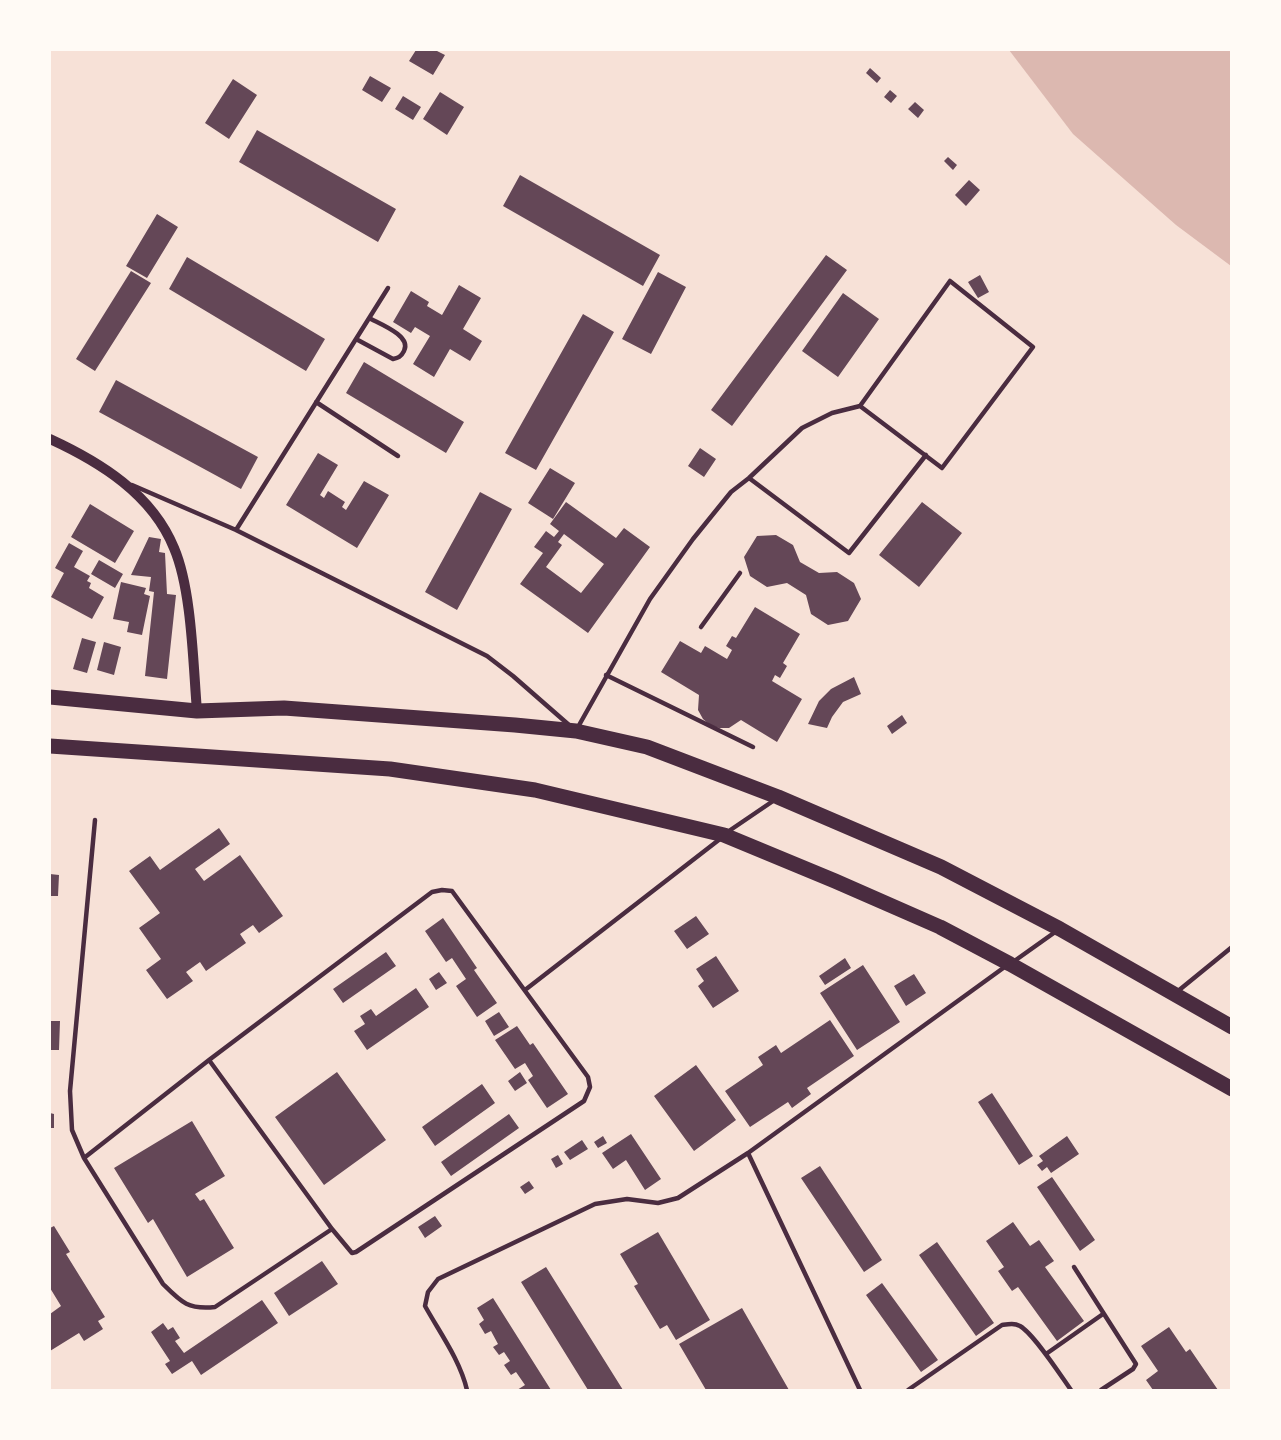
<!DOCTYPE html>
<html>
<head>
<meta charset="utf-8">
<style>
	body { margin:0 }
	#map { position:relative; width:1281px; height:1440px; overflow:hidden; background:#f7e1d7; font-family:"Asap Condensed",sans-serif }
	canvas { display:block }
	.frame { position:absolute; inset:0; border:51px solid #fffaf5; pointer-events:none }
</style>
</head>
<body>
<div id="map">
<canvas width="1281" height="1440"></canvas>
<div class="frame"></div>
</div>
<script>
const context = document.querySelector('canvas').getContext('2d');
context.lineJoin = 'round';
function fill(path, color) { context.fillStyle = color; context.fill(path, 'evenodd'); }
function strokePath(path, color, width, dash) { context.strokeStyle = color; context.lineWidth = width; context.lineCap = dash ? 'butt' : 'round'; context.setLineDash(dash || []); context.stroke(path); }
fill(new Path2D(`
	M1009,50H1231V266L1176,225L1073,134Z`), '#dcb8b0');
fill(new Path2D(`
	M416,50H435L445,55L433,75L409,61Z
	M870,68L881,78L877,83L866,73Z
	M370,76L391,88L382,102L362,90Z
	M233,79L257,95L229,139L205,123Z
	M890,90L897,96L891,103L884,97Z
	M440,92L464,107L447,135L423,119Z
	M403,96L421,107L413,120L395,109Z
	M915,102L924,110L918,118L908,109Z
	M257,130L396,209L378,242L239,162Z
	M948,157L957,165L953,170L944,161Z
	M520,175L660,255L643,286L503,206Z
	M969,180L980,190L966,206L955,195Z
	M157,214L178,227L147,278L126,266Z
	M826,255L847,270L732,426L711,410Z
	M187,257L325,339L306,371L169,289Z
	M131,271L151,283L95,371L76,359Z
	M658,272L686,287L651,354L622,339Z
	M980,275L989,292L978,298L968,282Z
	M459,285L481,298L463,329L482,341L470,361L450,349L434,377L413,364L430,336L415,327L411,333L393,322L411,291L429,302L427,306L442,315Z
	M843,293L879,319L838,377L802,351Z
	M583,314L614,332L536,470L505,453Z
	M364,362L464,422L446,453L346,393Z
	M116,380L258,457L241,489L99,412Z
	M700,448L716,459L704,477L688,466Z
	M318,453L338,465L320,495L324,498L328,491L345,502L342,507L346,510L364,481L389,495L357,548L286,505Z
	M550,468L575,483L553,519L528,503Z
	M480,492L512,509L457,610L425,592Z
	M566,502L616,538L624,528L650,547L588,633L520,584L543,553L534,547L546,531L554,537L559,531L550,524ZM564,534L604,564L581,593L546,567L562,545L558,542Z
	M922,502L962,533L919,587L879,555Z
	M90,504L134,531L115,563L71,537Z
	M776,535L793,545L800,562L819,573L837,572L854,583L861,599L848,621L828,625L811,614L806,595L787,583L767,587L750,576L744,557L757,536Z
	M149,537L161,539L159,552L165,553L167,594L176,595L167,679L145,676L154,592L149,591L151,577L131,575Z
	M69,543L83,551L74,567L90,576L87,581L91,583L89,588L104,597L92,619L51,597L64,573L55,568Z
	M99,560L123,574L115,588L91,574Z
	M121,582L146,588L144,594L150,596L142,635L127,632L129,622L113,619Z
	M755,607L800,634L783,663L787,666L780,678L775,675L772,681L802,699L777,742L741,720L729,728H719L710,725L703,719L698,710L699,695L661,672L680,641L701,653L705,646L727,659L732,650L726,646L732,636L736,638Z
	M82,638L96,642L87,673L73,669Z
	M104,642L121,647L114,675L97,670Z
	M854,677L861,694L843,702L832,717L827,728L808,724L819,701L831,689Z
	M902,715L907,723L892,734L887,726Z
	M219,828L230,844L195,869L204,881L240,855L283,916L259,933L253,925L240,934L246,943L206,971L200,962L186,972L193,981L167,999L146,970L161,959L139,928L160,913L129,871L150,856L160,870Z
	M50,874L59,875L58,896H50Z
	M696,916L709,934L687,949L674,931Z
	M443,918L477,968L474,970L497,1003L477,1017L456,986L466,979L452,958L446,962L425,931Z
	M386,952L396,966L343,1003L333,989Z
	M716,956L739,991L713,1008L698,986L704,981L696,969Z
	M845,958L851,968L825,985L819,976Z
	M863,965L900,1022L857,1050L820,993Z
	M439,972L447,983L436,990L429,979Z
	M914,974L926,993L906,1006L894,986Z
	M416,988L429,1007L367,1050L354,1031L365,1024L360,1016L371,1009L376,1016Z
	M499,1012L509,1027L494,1036L485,1021Z
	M830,1020L854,1056L807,1088L811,1094L792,1108L788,1102L750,1127L725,1091L763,1065L758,1057L776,1045L781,1053Z
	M50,1021H60L59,1050H50Z
	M517,1026L530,1045L533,1043L568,1094L547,1108L528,1080L533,1076L525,1063L515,1069L495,1040Z
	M696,1065L736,1120L694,1151L654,1096Z
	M337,1072L386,1140L324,1185L275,1117Z
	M520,1072L527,1083L515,1091L508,1081Z
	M482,1084L495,1103L435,1146L422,1127Z
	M992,1093L1033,1156L1019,1165L978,1102Z
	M50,1113L54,1114V1128H50Z
	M509,1114L519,1128L451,1176L441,1162Z
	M192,1121L225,1176L195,1194L200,1201L204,1199L234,1248L187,1277L153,1219L148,1223L114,1168Z
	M631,1134L661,1179L645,1190L626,1160L613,1169L602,1153Z
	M603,1136L607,1143L598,1148L594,1142Z
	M1067,1136L1079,1154L1051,1173L1047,1167L1042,1171L1037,1165L1043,1161L1039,1156Z
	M582,1140L588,1149L570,1160L564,1152Z
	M558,1155L563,1164L556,1168L551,1159Z
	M820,1166L882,1260L864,1272L801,1178Z
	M1052,1177L1095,1240L1080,1251L1037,1187Z
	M529,1181L534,1188L525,1194L520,1187Z
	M435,1216L442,1226L425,1238L418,1227Z
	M1013,1222L1030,1246L1039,1240L1054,1261L1045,1267L1084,1321L1057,1341L1018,1287L1012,1291L998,1271L1004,1267L986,1241Z
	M54,1226L70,1252L66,1254L105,1317L98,1321L103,1329L84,1341L79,1333L50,1351V1314L61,1306L50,1288V1228Z
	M658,1232L710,1320L676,1340L667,1325L660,1329L634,1286L638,1284L620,1254Z
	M937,1242L994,1323L976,1336L919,1255Z
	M322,1261L338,1284L289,1316L274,1293Z
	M546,1267L623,1390H588L521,1282Z
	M882,1283L938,1360L921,1372L866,1295Z
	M493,1298L551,1390H517L525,1385L516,1372L511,1375L504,1365L510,1361L504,1352L499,1355L493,1347L498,1344L491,1331L485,1334L479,1324L484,1320L477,1308Z
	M262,1300L278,1323L201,1375L192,1361L172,1374L165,1364L170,1361L151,1332L163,1323L168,1330L173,1327L180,1338L175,1341L184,1353Z
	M742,1308L789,1390H706L679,1344Z
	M1169,1327L1186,1352L1190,1349L1218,1390H1153L1146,1380L1158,1371L1141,1346Z`), '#644757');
strokePath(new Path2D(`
	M356,339L393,359C398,358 401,357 404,351C412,336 380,324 369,318
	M316,402L398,456
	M749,478L849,553L926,455
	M132,485L236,530L487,656L513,676L569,725
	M236,530L388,288
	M701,627L740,573
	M606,675L753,747
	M578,727L650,599L693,539L731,492L749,478L802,428L832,413L860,406L950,281L1033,347L942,468L860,406
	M95,820L70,1091L72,1130L84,1158L163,1284C181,1302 188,1310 215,1307L332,1229
	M726,833L776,799
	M1013,962L1058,930
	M525,990L720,839
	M1178,991L1232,947
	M748,1153L860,1390
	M84,1158L209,1060L432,892L442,890L452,891L588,1077L590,1087L584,1101L356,1252L352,1253L332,1229L209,1060
	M1074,1267L1136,1364L1133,1369L1101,1390
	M1046,1354L1103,1314
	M467,1390C460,1360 440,1333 425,1306L428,1292L438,1279L595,1204L627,1199L658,1203L678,1198L748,1153L1006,966
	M908,1390L1002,1325C1009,1324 1014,1323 1020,1326C1034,1334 1061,1376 1071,1390`), '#4a2c40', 4.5);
strokePath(new Path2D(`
	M50,439C100,462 152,494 174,548C192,590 193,664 197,711`), '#4a2c40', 10);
strokePath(new Path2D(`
	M50,697L197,711L284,708L515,725L576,731L647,747L778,797L941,867L1060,929L1232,1027
	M50,746L390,769L535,790L724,835L835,881L940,927L1010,964L1232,1089`), '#4a2c40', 15);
</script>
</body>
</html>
